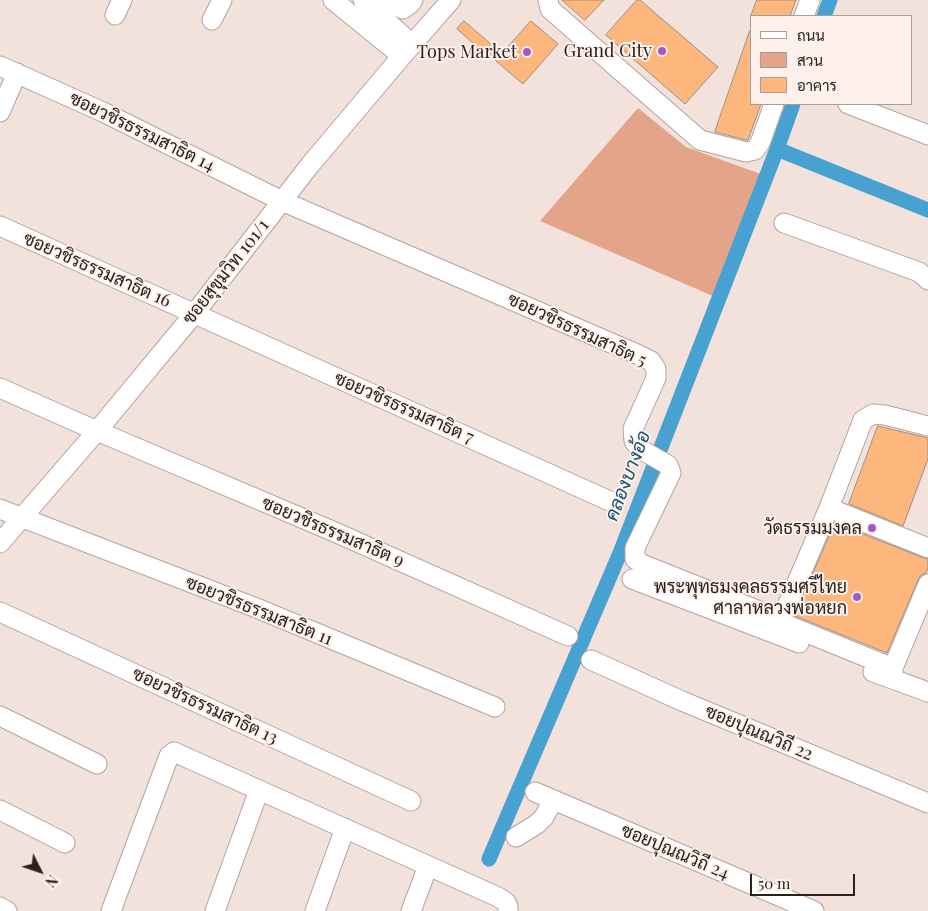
<!DOCTYPE html>
<html>
<head>
<meta charset="utf-8">
<style>
	body { margin:0 }
	#map { position:relative; width:928px; height:911px; overflow:hidden; background:#f3e2db; font-family:"Playfair Display",Sarabun,serif }
	canvas { display:block }
	.legend { position:absolute; left:750px; top:15px; width:162px; height:90px; box-sizing:border-box; background:#fef0ea; border:1px solid #a89e99; margin:0; padding:6px 9px; list-style:none; font-size:15px; color:#28221f }
	.legend li { display:flex; align-items:center; gap:10px; height:25px }
	.legend b { width:25px; border:1px solid #a89e99 }
	.north { position:absolute; left:15px; top:846px; width:50px; height:50px; -webkit-text-stroke:4px #fef0ea; paint-order:stroke; rotate:131deg; font-size:14px; font-weight:700; line-height:20px; text-align:center; color:#28221f }
	.north::after { content:''; display:block; margin:auto; width:18px; height:22px; background:#28221f; clip-path:polygon(50% 0,100% 100%,50% 72%,0 100%) }
	.scale { position:absolute; left:750px; top:874px; width:105px; height:22px; box-sizing:border-box; border:2px solid #28221f; border-top:0; padding-left:6px; font-size:15px; line-height:18px; white-space:nowrap; color:#28221f; -webkit-text-stroke:4px #fef0ea; paint-order:stroke }
</style>
</head>
<body>
<div id="map">
<canvas width="928" height="911"></canvas>
<ul class="legend">
<li><b style="height:6px;background:#fff"></b>ถนน</li>
<li><b style="height:14px;background:#e4a48a"></b>สวน</li>
<li><b style="height:14px;background:#fdb77c"></b>อาคาร</li>
</ul>
<div class="north">N</div>
<div class="scale">50 m</div>
</div>
<script>
const context = document.querySelector('canvas').getContext('2d');
context.lineJoin = 'round';
function fill(path, color) { context.fillStyle = color; context.fill(path, 'evenodd'); }
function strokePath(path, color, width, dash) { context.strokeStyle = color; context.lineWidth = width; context.lineCap = dash ? 'butt' : 'round'; context.setLineDash(dash || []); context.stroke(path); }
function drawText(font, color, halo, rows, align = 'center') {
  context.font = font + ' "Playfair Display",Sarabun,serif'; context.lineWidth = 4; context.setLineDash([]); context.textBaseline = 'middle'; context.strokeStyle = halo; context.fillStyle = color; for (const [text, x, y, turn = 0] of rows) {
    context.save(); context.translate(x, y); context.rotate((+turn || 0) * Math.PI / 180); context.textAlign = isNaN(turn) ? turn : align; if (halo) context.strokeText(text, 0, 0); context.fillText(text, 0, 0); context.restore();
  }
}
fill(new Path2D(`
	M638,108L686,147L772,178L722,300L540,221Z`), '#e4a48a');
strokePath(new Path2D(`
	M824,16L830,0
	M777,149L928,210
	M489,859L620,553L777,149L793,104`), '#47a1d1', 15);
const building = new Path2D(`
	M562,0H604L585,20Z
	M637,0H640L718,67L685,104L606,35Z
	M757,0H796L790,16H751Z
	M464,21L499,51L491,59L457,29Z
	M531,21L558,44L523,84L496,61Z
	M750,31H752V104H761L748,140H746L715,132Z
	M878,426L928,438V459L903,526L849,504Z
	M835,523L924,558L928,559V568L926,573L921,575L918,580L887,653L795,616Z`);
fill(building, '#fdb77c');
strokePath(building, '#9b8e84', 1);
const minor = new Path2D(`
	M333,0L402,56
	M363,0L412,44
	M383,0L396,6L403,9L410,4L413,0
	M548,0L550,9L700,140L746,152L755,150L760,143L774,104
	M115,15L122,0
	M804,16L810,0
	M212,20L222,0
	M0,66L103,112L282,201L639,355L651,361L656,369V378L633,429L634,441L640,449L668,465L671,473L635,548V559L642,564L757,610L780,622L893,668
	M848,104L928,135
	M0,112L17,73
	M784,223L919,272L928,280
	M0,226L614,503
	M0,388L97,431L337,533L568,636
	M829,508L928,548
	M0,509L254,607L495,707
	M0,543L97,431L194,314L310,165L402,56L451,0
	M632,579L799,643
	M0,612L411,801
	M780,622L829,508L863,420L873,414L885,415L928,426
	M591,660L682,701L928,803
	M873,672L928,692
	M893,679V668L928,584
	M0,716L97,764
	M535,792L814,911
	M0,810L65,843
	M516,837L537,824L544,817L553,800
	M0,907L7,911
	M111,911L169,756L174,752L498,897C505,901 509,903 508,911
	M215,911L259,790
	M315,911L345,828
	M411,911L428,866`);
strokePath(minor, '#b3a29c', 21);
strokePath(minor, '#fff', 19);
for (const [x, y, r, color] of [
	[662,51,5,"#ad54c1"],
	[527,52,5,"#ad54c1"],
	[872,528,5,"#ad54c1"],
	[857,597,5,"#ad54c1"]
]) { const dot = new Path2D(); dot.arc(x, y, r, 0, 2 * Math.PI); context.fillStyle = color; context.fill(dot); strokePath(dot, '#fef0ea', 2); }
drawText('18px', '#28221f', '#fef0ea', [
	["Grand City",652,51],
	["Tops Market",517,52],
	["วัดธรรมมงคล",862,528],
	["พระพุทธมงคลธรรมศรีไทย",847,587],
	["ศาลาหลวงพ่อหยก",847,608]
], 'right');
drawText('18px', '#28221f', '#fef0ea', [
	["ซอยวชิรธรรมสาธิต 14",142,132,26],
	["ซอยวชิรธรรมสาธิต 16",97,270,24],
	["ซอยสุขุมวิท 101/1",226,272,-52],
	["ซอยวชิรธรรมสาธิต 5",577,330,25],
	["ซอยวชิรธรรมสาธิต 7",404,408,24],
	["ซอยวชิรธรรมสาธิต 9",333,532,23],
	["ซอยวชิรธรรมสาธิต 11",259,611,22],
	["ซอยวชิรธรรมสาธิต 13",205,706,25],
	["ซอยปุณณวิถี 22",759,733,23],
	["ซอยปุณณวิถี 24",675,852,23]
]);
drawText('italic 19px', '#0b5273', '#fef0ea', [
	["คลองบางอ้อ",628,476,-69]
]);
</script>
</body>
</html>
